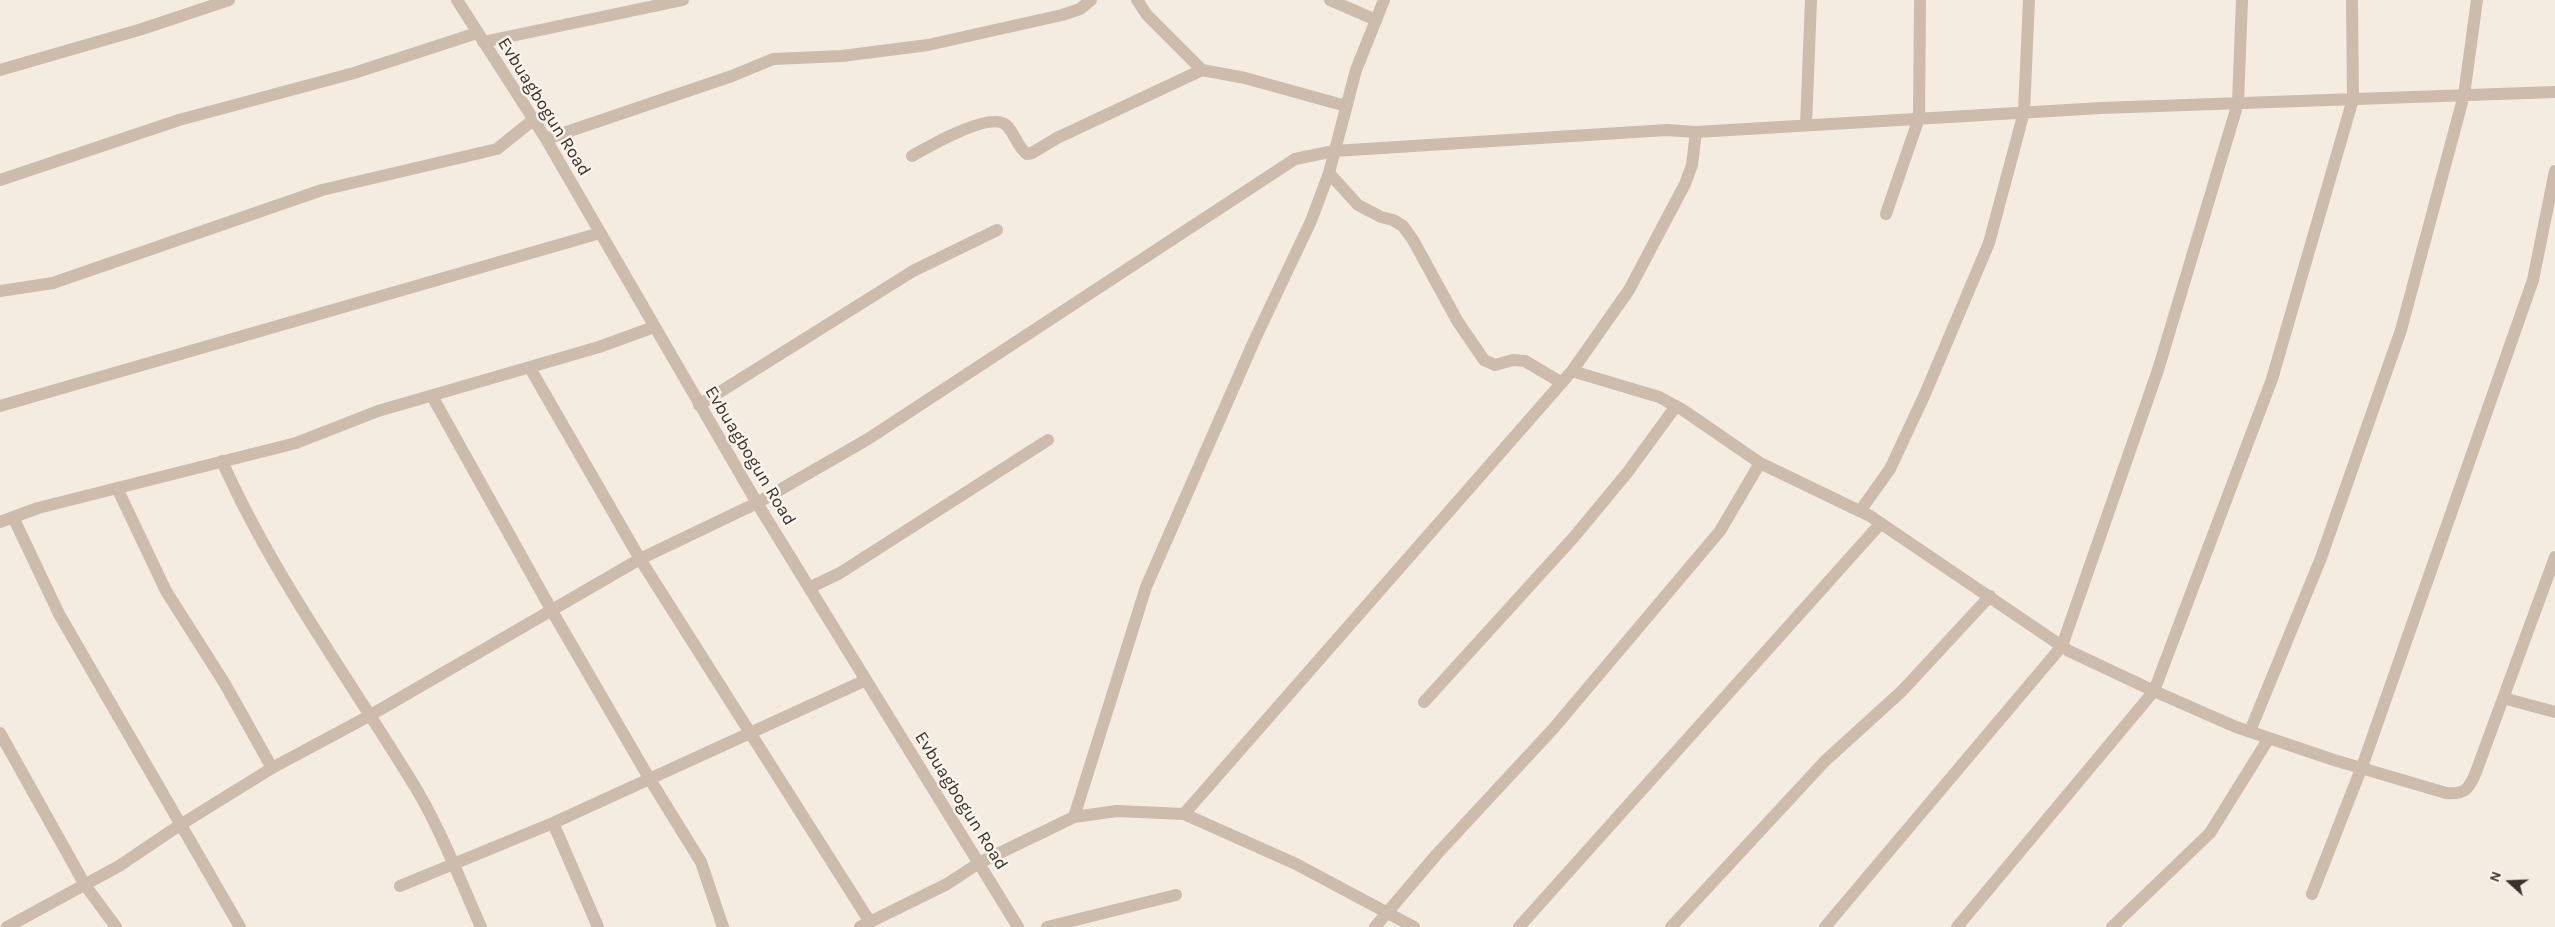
<!DOCTYPE html>
<html>
<head>
<meta charset="utf-8">
<style>
	body { margin:0 }
	#map { position:relative; width:2555px; height:927px; overflow:hidden; background:#f4ebe1; font-family:Karla,sans-serif }
	canvas { display:block }
	.north { position:absolute; left:2485px; top:857px; width:50px; height:50px; -webkit-text-stroke:4px #fbf5ee; paint-order:stroke; rotate:290deg; font-size:14px; font-weight:700; line-height:20px; text-align:center; color:#3b302b }
	.north::after { content:''; display:block; margin:auto; width:18px; height:22px; background:#3b302b; clip-path:polygon(50% 0,100% 100%,50% 72%,0 100%) }
</style>
</head>
<body>
<div id="map">
<canvas width="2555" height="927"></canvas>
<div class="north">N</div>
</div>
<script>
const context = document.querySelector('canvas').getContext('2d');
context.lineJoin = 'round';
function strokePath(path, color, width, dash) { context.strokeStyle = color; context.lineWidth = width; context.lineCap = dash ? 'butt' : 'round'; context.setLineDash(dash || []); context.stroke(path); }
function drawText(font, color, halo, rows, align = 'center') {
  context.font = font + ' Karla,sans-serif'; context.lineWidth = 5; context.setLineDash([]); context.textBaseline = 'middle'; context.strokeStyle = halo; context.fillStyle = color; for (const [text, x, y, turn = 0] of rows) {
    context.save(); context.translate(x, y); context.rotate((+turn || 0) * Math.PI / 180); context.textAlign = isNaN(turn) ? turn : align; if (halo) context.strokeText(text, 0, 0); context.fillText(text, 0, 0); context.restore();
  }
}
strokePath(new Path2D(`
	M457,0L546,139L757,503L1018,927
	M1137,0L1147,15L1202,70
	M1330,0L1376,20
	M2352,0L2353,99L2272,379L2154,691L2236,727L2334,760L2446,793C2465,795 2469,789 2476,772L2555,557
	M483,42L683,0
	M0,70L142,29L229,0
	M1806,125L1811,0
	M1696,132L2101,108L2555,92
	M546,139L732,76L773,59L842,56L928,45L1062,15L1080,9L1091,0
	M912,156C928,147 990,111 1006,125C1015,133 1017,147 1027,154L1032,153L1057,138L1202,70L1245,78L1346,106
	M1329,173L1358,205L1381,217L1393,220L1403,226L1413,240L1458,322L1484,360L1495,365L1513,360L1525,361L1562,383
	M0,180L179,120L354,73L477,33
	M1886,214L1919,118L1920,0
	M0,291L53,283L322,190L497,149L533,120
	M530,368L640,559L870,922
	M1572,371L1659,397L1683,410L1760,463L1870,516L2069,651L2154,691L1957,927
	M432,396L552,611L649,778L701,862L723,927
	M699,405L913,271L997,230
	M0,406L600,233
	M222,461C274,578 351,681 417,790C443,835 460,880 481,927
	M117,488L166,591L225,684L272,768
	M1860,511L1890,469L1925,394L1989,243L2024,112L2029,0
	M13,517L59,614L240,927
	M0,522L38,508L296,443L378,411L599,347L654,327
	M809,588L840,573L1048,440
	M2503,698L2555,712
	M1424,702L1574,537L1627,473L1676,406
	M2250,731L2321,558L2401,330L2464,95L2477,0
	M0,733L85,885L116,927
	M1074,817L1146,587L1255,339L1311,221L1329,173L1356,70L1384,0
	M553,823L598,927
	M400,886L553,823L866,680
	M2312,894L2363,764L2533,280L2555,171
	M7,927L119,866L180,825L272,768L369,716L640,559L757,503L868,439L1295,159L1334,151L1667,130L1696,132L1692,165L1685,184L1629,290L1572,371L1184,814
	M860,927L947,884L979,863L1074,817L1117,811L1184,814L1296,864L1414,927
	M1047,927L1176,895
	M1375,927L1437,854L1553,729L1720,531L1760,463
	M1519,927L1881,523
	M1671,927L1825,761L1902,691L1990,596
	M1825,927L2062,646L2158,370L2238,103L2242,0
	M2112,927L2210,833L2269,738`), '#cdbbac', 12);
drawText('18px', '#3b302b', '#fbf5ee', [
	["Evbuagbogun Road",544,107,58],
	["Evbuagbogun Road",750,456,59],
	["Evbuagbogun Road",961,801,58]
]);
</script>
</body>
</html>
